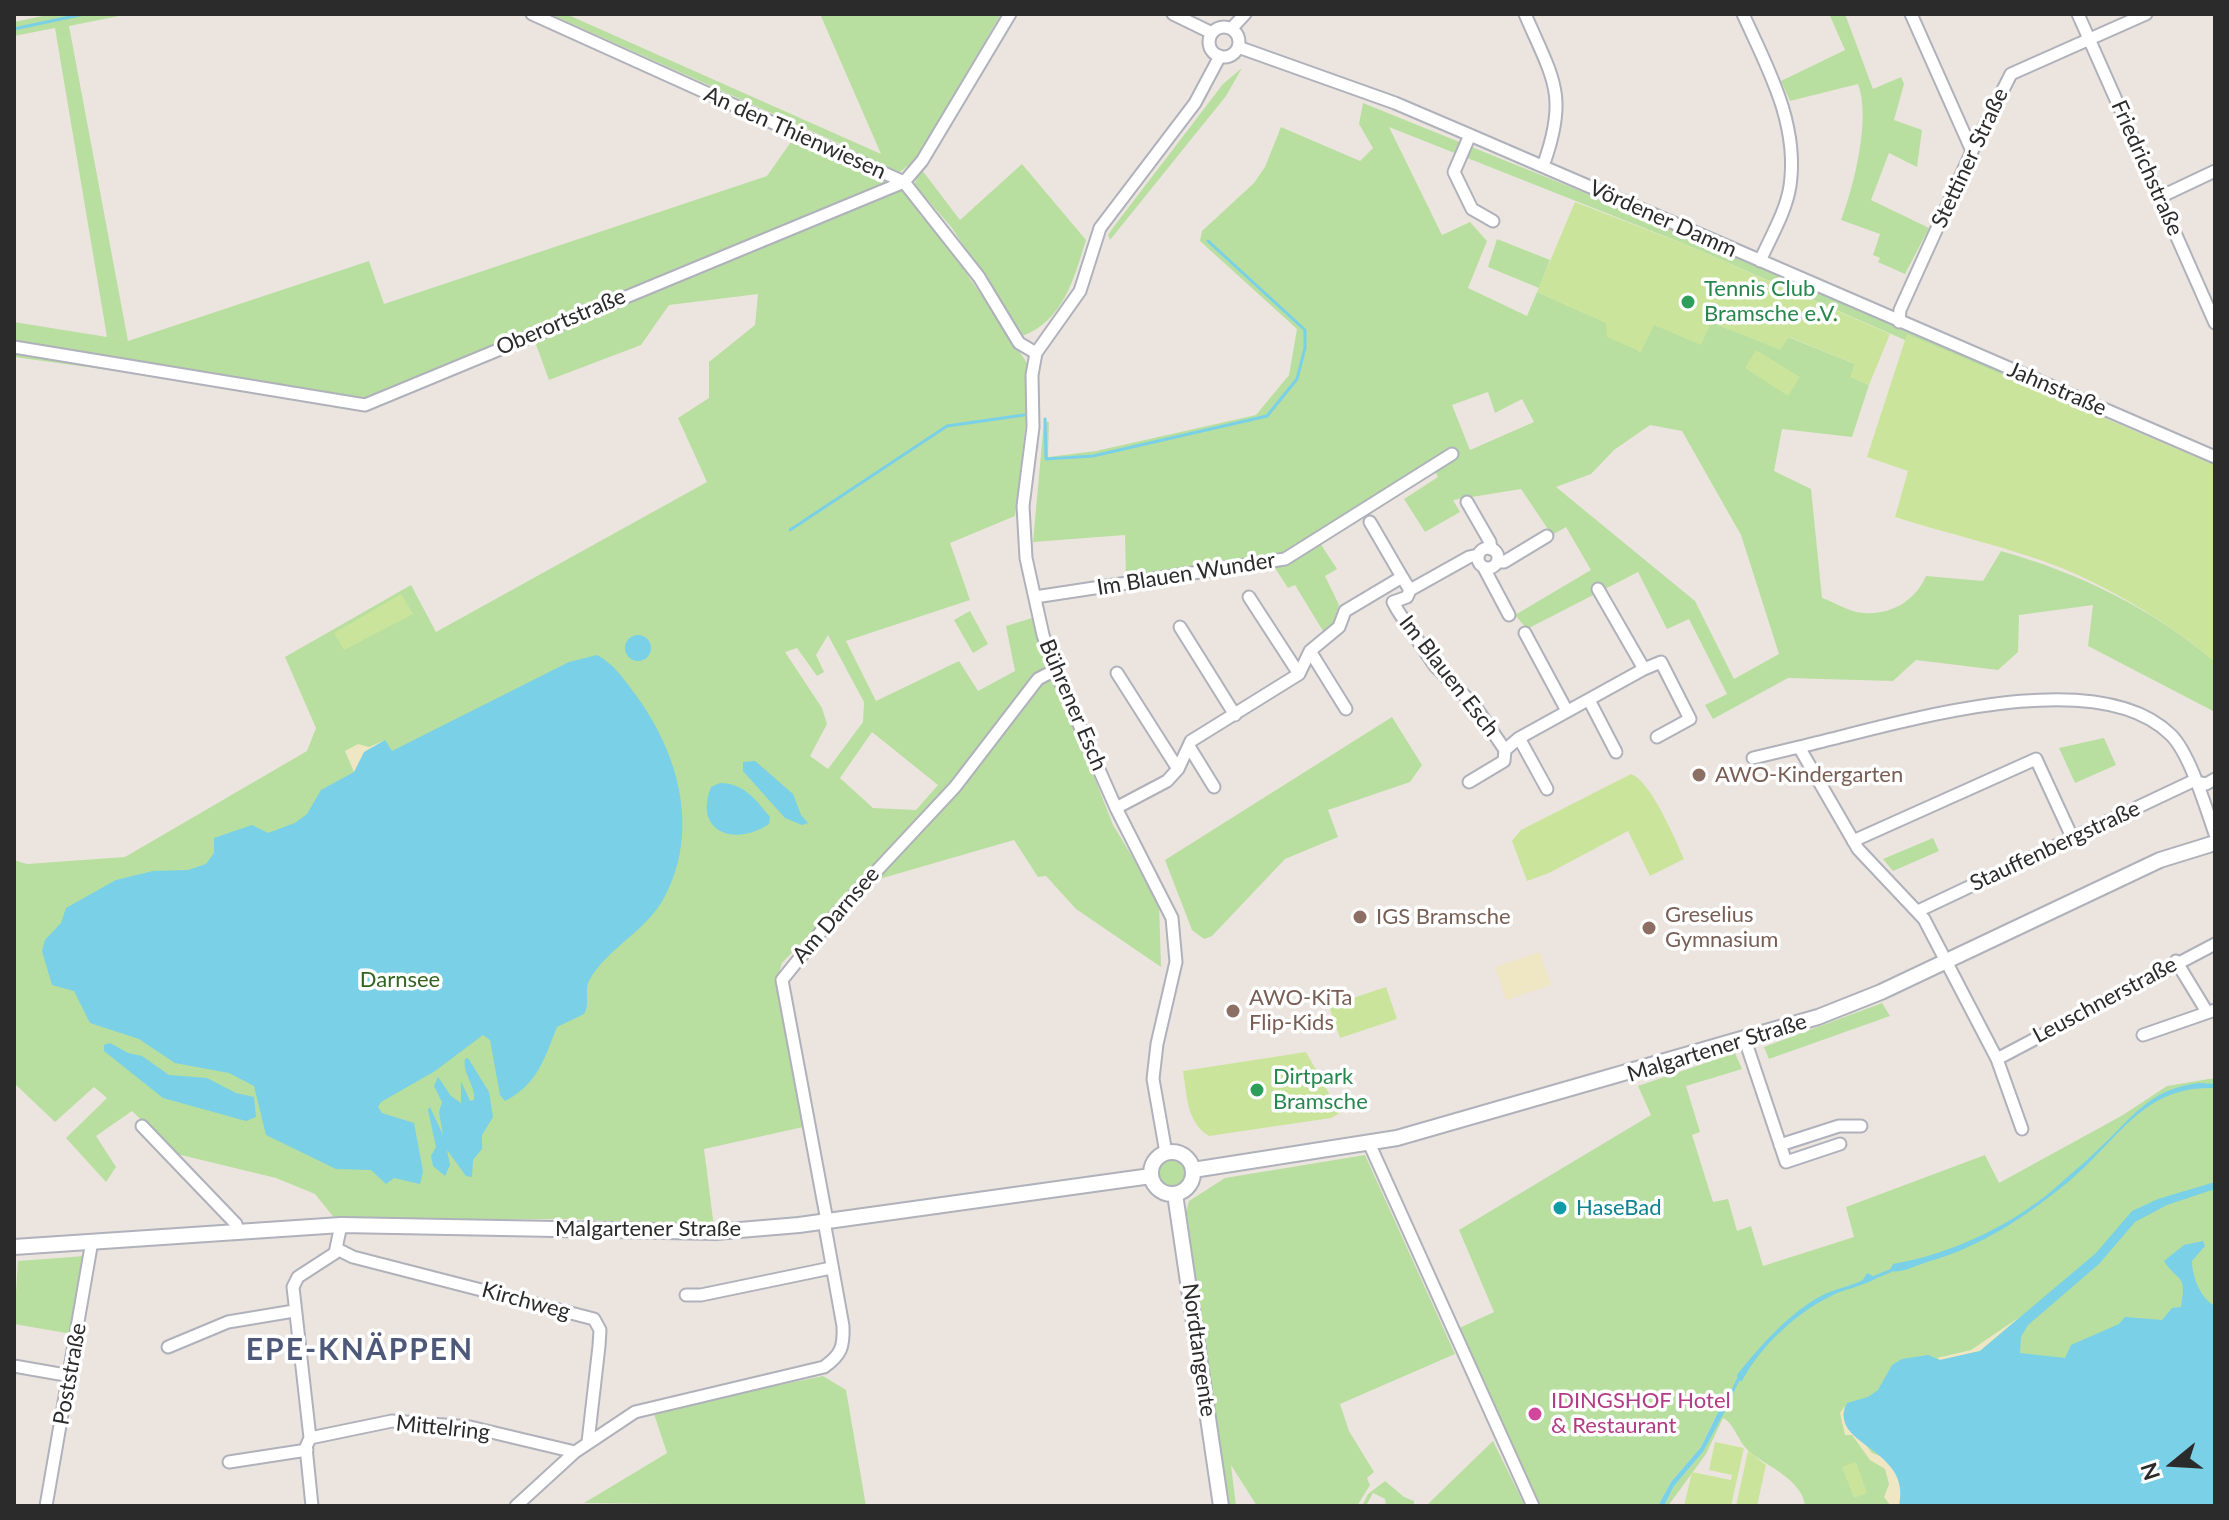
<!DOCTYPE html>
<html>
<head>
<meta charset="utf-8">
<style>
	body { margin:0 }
	#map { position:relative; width:2229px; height:1520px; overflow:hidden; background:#ece5df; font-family:Lato,sans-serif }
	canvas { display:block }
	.frame { position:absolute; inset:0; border:16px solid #2b2b2b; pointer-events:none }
	.north { position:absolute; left:2133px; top:1424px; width:80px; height:80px; -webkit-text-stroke:6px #fff; paint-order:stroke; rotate:252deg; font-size:22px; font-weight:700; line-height:32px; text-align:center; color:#2b2b2b }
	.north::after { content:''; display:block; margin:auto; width:28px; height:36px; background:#2b2b2b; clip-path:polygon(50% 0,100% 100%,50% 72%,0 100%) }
</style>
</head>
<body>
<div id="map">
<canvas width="2229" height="1520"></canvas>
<div class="frame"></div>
<div class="north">N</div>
</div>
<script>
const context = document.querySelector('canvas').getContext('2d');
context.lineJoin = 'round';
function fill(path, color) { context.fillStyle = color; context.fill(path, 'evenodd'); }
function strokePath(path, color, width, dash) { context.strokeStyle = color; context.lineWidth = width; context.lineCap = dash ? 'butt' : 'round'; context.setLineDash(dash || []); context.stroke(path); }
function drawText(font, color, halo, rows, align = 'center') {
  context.font = font + ' Lato,sans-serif'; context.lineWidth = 7; context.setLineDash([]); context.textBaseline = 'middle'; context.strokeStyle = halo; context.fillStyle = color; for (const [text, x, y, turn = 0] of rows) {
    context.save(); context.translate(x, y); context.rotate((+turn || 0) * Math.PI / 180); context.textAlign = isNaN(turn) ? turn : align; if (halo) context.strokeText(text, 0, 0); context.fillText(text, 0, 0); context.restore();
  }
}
fill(new Path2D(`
	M52,14H129L69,26L128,341L369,261L384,304L767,176L793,139L893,183L905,190L922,210L920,215L944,240L1027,363L1026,420L1015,516L950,543L970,600L846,641L876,701L959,661L978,691L1015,671L1006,626L1032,618L1113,825L1159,901L1161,967L1076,909L1046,876L1038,877L1014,840L855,886L782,963L778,976L803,1127L704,1149L714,1227L572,1219L336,1220L315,1194L276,1178L177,1154L132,1111L96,1136L116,1167L106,1182L66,1138L107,1098L94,1087L55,1122L14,1083V860L27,864L125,857L307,751L316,728L285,657L411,585L436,632L707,482L678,418L709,398V362L755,325L758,294L669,305L641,345L549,380L533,336L365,405L14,357V322L107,337L55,28L14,36V22ZM828,635L864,702L863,722L828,769L810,756L827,724L822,708L785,652L797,648L817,676L824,672L816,655ZM872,732L938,785L916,810L873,808L840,778Z
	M550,14H566L881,154L820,14H1001L915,160L900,172H892L847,147Z
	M1834,14H1845L1873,89L1901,77L1904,84L1894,120L1922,130L1917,167L1889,153L1871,200L1929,228L1905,274L1878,262L1880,258L1873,255L1880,234L1841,220C1854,186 1871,118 1858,84L1790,101L1781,81L1845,50L1830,16Z
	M1242,68L1226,96L1110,240L1108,235L1115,225L1223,84Z
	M1363,103L1578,190L2073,402L1905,340L1687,245L1389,127L1442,235L1470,222L1487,241L1468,288L1527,316L1537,292L1607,323L1640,352L1653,325L1711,322L1780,349L1788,337L1855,364L1851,377L1869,385L1852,437L1782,429L1774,471L1811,489L1822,598C1834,602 1851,613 1864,613C1891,615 1915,601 1926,576L1983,581L2001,551C2079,573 2154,609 2215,662V712L2088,646L2093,605L2019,615L2018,652L1998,670L1916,660L1893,681L1788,678L1713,719L1705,705L1727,694L1689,619L1667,629L1638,572L1527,629L1515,615L1591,570L1566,527L1552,535L1521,489L1453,500L1460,512L1425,532L1404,499L1438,477L1435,471L1443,466L1276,556L1126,579L1125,535L1033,542L1044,421L1049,422L1048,457L1096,451L1256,415L1289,375L1297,329L1200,241L1202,231L1254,183L1265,167L1281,127L1360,161L1373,148L1359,124ZM1488,392L1495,413L1522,399L1534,422L1470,450L1452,405ZM1650,425L1682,431L1741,535L1779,654L1734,679L1695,601L1556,487L1591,474L1614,450Z
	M1022,164L1086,240C1074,279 1063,321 1022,336L952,228L914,184L922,170L960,220Z
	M1497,239L1550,260L1539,288L1488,267Z
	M1320,543L1337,569L1325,576L1339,605L1332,626L1323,631L1295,585L1288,588L1275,568Z
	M970,611L988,644L973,653L954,620Z
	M1392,717L1422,765L1410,782L1328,810L1338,837L1285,859L1212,936L1204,939L1192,930L1165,860Z
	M2104,738L2116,765L2075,783L2059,748Z
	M1933,838L1939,851L1893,871L1883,859Z
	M1882,1003L1890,1016L1769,1059L1764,1047Z
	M1735,1053L1742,1069L1686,1086L1700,1132L1692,1135L1713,1202L1728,1199L1737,1231L1751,1226L1763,1266L1854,1237L1846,1207L1985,1155L1999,1183L2123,1115L2167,1086L2215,1078V1506H1805C1803,1481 1769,1467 1751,1453C1738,1443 1735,1424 1723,1418L1706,1454L1668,1506H1664L1674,1486L1703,1452L1717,1414L1701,1447L1671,1482L1658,1506H1537L1455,1330L1494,1312L1459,1230L1651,1115L1638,1086Z
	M1365,1155L1455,1354L1340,1404L1349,1431L1374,1472L1367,1478L1370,1485L1357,1506H1257L1231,1465L1236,1506H1228L1186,1212L1189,1201L1225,1178Z
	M1157 1173a15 15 0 1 1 30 0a15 15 0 1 1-30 0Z
	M85,1256L72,1334L14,1324L18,1261Z
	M823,1376L846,1390L866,1506L584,1503L667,1453L653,1411Z
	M1493,1441L1525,1506H1427L1430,1502Z
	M1385,1481L1404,1497L1414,1501V1506H1386L1385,1499L1373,1493L1366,1506H1362L1368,1494Z`), '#b8df9f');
fill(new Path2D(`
	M385,740L354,772L345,751L358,744L369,747Z
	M1540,952L1551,985L1506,1000L1495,967Z
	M2021,1316L1980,1351L1940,1360L1937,1358L1971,1350Z
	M1845,1406L1843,1415L1872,1453L1885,1458L1897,1470L1902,1494L1899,1506H1891L1884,1497L1889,1484L1885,1469L1870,1460L1852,1435H1845L1840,1413Z`), '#efe6c4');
fill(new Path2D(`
	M1575,202L1687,245L1890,334L1869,385L1850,377L1855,364L1789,337L1780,350L1711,322L1701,345L1654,325L1641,352L1607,337L1606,323L1537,292Z
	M1907,334L2215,465V662C2171,624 2113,589 2059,567C2008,547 1948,534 1895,517L1908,471L1867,457Z
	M1756,350L1800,377L1788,396L1745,368Z
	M401,594L413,614L344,650L334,633Z
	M1631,774C1651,781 1675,839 1684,859L1650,876L1628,831L1549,873L1527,881L1512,841L1521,830Z
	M1386,987L1397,1019L1340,1038L1329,1006Z
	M1306,1052L1340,1113L1331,1118L1209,1136C1186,1122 1187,1094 1183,1071Z
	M1715,1442L1744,1448L1731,1506H1684L1692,1472L1731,1480L1732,1475L1709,1470Z
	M1748,1451L1766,1465L1757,1506H1736Z
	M1856,1462L1867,1493L1854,1498L1842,1467Z`), '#cae59b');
fill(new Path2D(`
	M625 648a13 13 0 1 1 26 0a13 13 0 1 1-26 0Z
	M597,655C614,664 623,678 635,694C678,752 701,830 664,898C646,931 608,948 590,979C583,990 591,1003 584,1014L557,1027C544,1059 538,1084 505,1101L500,1095L490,1040L483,1035L435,1071L381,1102L378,1107L382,1113L414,1123L423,1171L420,1184L394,1178L386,1184L371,1170L336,1169L266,1135L254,1086L229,1073L175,1063L139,1039L90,1023L74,991L52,985L42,951L45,940L61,923L66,908L116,880L153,871L188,870L206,864L214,853V838L252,825L268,833L295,823L307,814L321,790L354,772L364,752L385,740L392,751L569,662Z
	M755,761L793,794L801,815L808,823L802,825L785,818L743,771V762Z
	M720,783C744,783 756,800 770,817L769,824C735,847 693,832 711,787Z
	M110,1043L128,1053L142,1056L169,1075L207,1078L236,1093L254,1097L256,1117L246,1121L163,1098L104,1051V1045Z
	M468,1058L489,1092L493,1117L482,1135V1149L473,1160L472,1177L466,1176L447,1150L450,1165L445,1176L433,1166L431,1156L436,1147L428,1110L430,1107L443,1135L439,1112L442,1102L434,1086L438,1077L451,1096L461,1103V1081L470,1101L474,1100C476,1085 462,1074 465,1059Z
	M2199,1083L2215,1084V1088C2142,1085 2118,1141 2067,1183C2026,1216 1981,1247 1930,1261C1918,1265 1900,1274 1889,1271L1893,1264C1953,1254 2019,1222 2063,1181C2078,1168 2094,1154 2108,1140C2137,1111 2155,1088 2199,1083Z
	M2215,1182V1189L2167,1205L2135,1222L2099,1264L2028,1325L2021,1337L2020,1353L2065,1358L2071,1345L2119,1324L2125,1317L2162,1320L2172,1308L2181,1307C2187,1272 2179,1284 2164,1261L2184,1245L2203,1241L2205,1246L2192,1261C2192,1277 2201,1299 2215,1306V1506H1899C1913,1447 1826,1446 1847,1403L1868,1397L1878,1390L1892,1365L1902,1359L1928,1355L1940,1360L1980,1351L2096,1253L2132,1211L2158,1199Z
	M1867,1273L1877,1278C1865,1285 1850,1288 1837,1293C1799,1310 1761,1345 1742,1381H1738L1737,1375C1760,1346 1788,1314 1821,1296C1834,1289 1849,1287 1863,1280Z
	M1727,1394L1732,1398L1703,1452L1674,1486L1664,1506H1658L1671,1482L1701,1447Z`), '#79d0e7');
strokePath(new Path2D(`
	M14,29L84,14
	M1045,419L1046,459L1093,456L1267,416L1297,379L1305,348V330L1208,241
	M790,530L947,426L1024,415
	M1875,1277L1890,1271
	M1729,1398L1738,1380`), '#79d0e7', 3);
const minor = new Path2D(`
	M532,14L904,182L979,277L1019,343L1036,353
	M1173,14L1212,33
	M1525,14C1553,79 1569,95 1543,166
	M1743,14C1768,69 1799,124 1790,186C1786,212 1770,238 1760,261
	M1911,14L1972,151
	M2078,14L2215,323
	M1209 42a15 15 0 1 1 30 0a15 15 0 1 1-30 0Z
	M1231,29L1245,14
	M1238,47L1395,103L1470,135L2215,457
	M1470,135L1454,172L1472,209L1493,221
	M2160,197L2215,171
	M1899,322L1900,310L1972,151L2011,74L2146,14
	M14,347L365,405L904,182L922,161L1010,14
	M1467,502L1490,542L1491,549
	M1370,522L1402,577
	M1478 558a10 10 0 1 1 20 0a10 10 0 1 1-20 0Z
	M1497,562H1504L1547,536
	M1484,568L1509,615
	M1410,590L1469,557L1478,555
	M1035,597L1285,559L1452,454
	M1249,597L1299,674
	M1180,627L1235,715
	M1525,633L1567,711
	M1310,651L1346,709
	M1644,669L1661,662L1690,719L1657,737
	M1117,673L1178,769
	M1589,700L1616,752
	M1519,738L1547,789
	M1799,747C1891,726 2095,659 2171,735C2190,754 2206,808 2215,834
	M1190,748L1214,787
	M1505,750L1519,738L1644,669L1598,589
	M1753,758L1799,747L1858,849L1924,919L1997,1059L2022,1129
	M1116,808L1167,781L1178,769L1191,741L1299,674L1310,651L1339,627L1345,611L1402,577L1410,590L1407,597L1393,602L1398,611L1435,666L1475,706L1505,750L1504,761L1469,782
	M1853,841L2036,759L2072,837
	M1918,911L2193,781L2206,784L2215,779
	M2176,961L2207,1012
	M2143,1035L2215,1010
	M1745,1040L1786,1162L1840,1144
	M1997,1059L2215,944
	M142,1126L236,1224L238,1231
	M1369,1143L1533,1506
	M1780,1145L1839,1126H1861
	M1166,1153L1153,1079L1157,1044L1176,962L1172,918L1116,808L1055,670L1043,635L1026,558L1023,506L1033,427L1032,375L1036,353L1080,291L1100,228L1195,103L1220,56
	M827,1221L782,980L827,924L955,787L1038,679L1055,670
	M337,1249L353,1257L594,1319L600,1330L599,1346L588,1442
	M686,1295H701L831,1268
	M168,1347L228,1322L294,1311
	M14,1366L71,1376
	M310,1438L392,1421L470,1427L575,1452
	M229,1462L307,1450
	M46,1506L92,1241
	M312,1506L306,1447L310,1438L293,1287L298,1277L335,1253L341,1225
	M516,1506L575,1452L635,1412L824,1367C841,1355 844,1347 843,1326L824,1221`);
const tertiary = new Path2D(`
	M1151 1173a21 21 0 1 1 42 0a21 21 0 1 1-42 0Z
	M1193,1170L1397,1138L1818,1017L1881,992L2160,860L2215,843
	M1175,1194L1221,1506
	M14,1247L341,1225L716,1232L799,1225L1151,1176`);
strokePath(minor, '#afb1bb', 15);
strokePath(tertiary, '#afb1bb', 18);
strokePath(minor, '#fff', 11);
strokePath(tertiary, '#fff', 14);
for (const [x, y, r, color] of [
	[1688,302,8,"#2e9e5b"],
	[1699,775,8,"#8d6e63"],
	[1360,917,8,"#8d6e63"],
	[1649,928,8,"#8d6e63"],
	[1233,1011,8,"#8d6e63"],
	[1257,1090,8,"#2e9e5b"],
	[1560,1208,8,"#0f9aa8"],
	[1535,1414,8,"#d1479c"]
]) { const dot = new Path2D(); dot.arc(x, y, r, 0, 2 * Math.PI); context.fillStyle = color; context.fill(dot); strokePath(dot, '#fff', 3); }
drawText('22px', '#2b2b2b', '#fff', [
	["An den Thienwiesen",795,133,24],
	["Stettiner Straße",1970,158,-65],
	["Friedrichstraße",2147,168,66],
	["Vördener Damm",1663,219,24],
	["Oberortstraße",561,322,-23],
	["Jahnstraße",2057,389,23],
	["Im Blauen Wunder",1186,574,-9],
	["Im Blauen Esch",1449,676,52],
	["Bührener Esch",1073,705,67],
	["Stauffenbergstraße",2055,846,-25],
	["Am Darnsee",836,915,-49],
	["Leuschnerstraße",2105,1000,-28],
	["Malgartener Straße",1717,1048,-17],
	["Malgartener Straße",648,1229],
	["Kirchweg",526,1301,15],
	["Nordtangente",1199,1350,82],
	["Poststraße",70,1374,-80],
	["Mittelring",443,1428,6]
]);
drawText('22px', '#27864d', '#fff', [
	["Tennis Club",1704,289],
	["Bramsche e.V.",1704,314],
	["Dirtpark",1273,1077],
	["Bramsche",1273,1102]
], 'left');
drawText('22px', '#785e54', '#fff', [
	["AWO-Kindergarten",1715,775],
	["Greselius",1665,915],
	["Gymnasium",1665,940],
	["IGS Bramsche",1376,917],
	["AWO-KiTa",1249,998],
	["Flip-Kids",1249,1023]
], 'left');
drawText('22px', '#32641f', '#fff', [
	["Darnsee",400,980]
]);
drawText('22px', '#0d838f', '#fff', [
	["HaseBad",1576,1208]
], 'left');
drawText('22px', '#b23c85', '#fff', [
	["IDINGSHOF Hotel",1551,1401],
	["& Restaurant",1551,1426]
], 'left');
context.letterSpacing = '2px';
drawText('bold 30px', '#4e5879', '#fff', [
	["EPE-KNÄPPEN",360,1350]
]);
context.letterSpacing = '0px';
</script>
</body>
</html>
